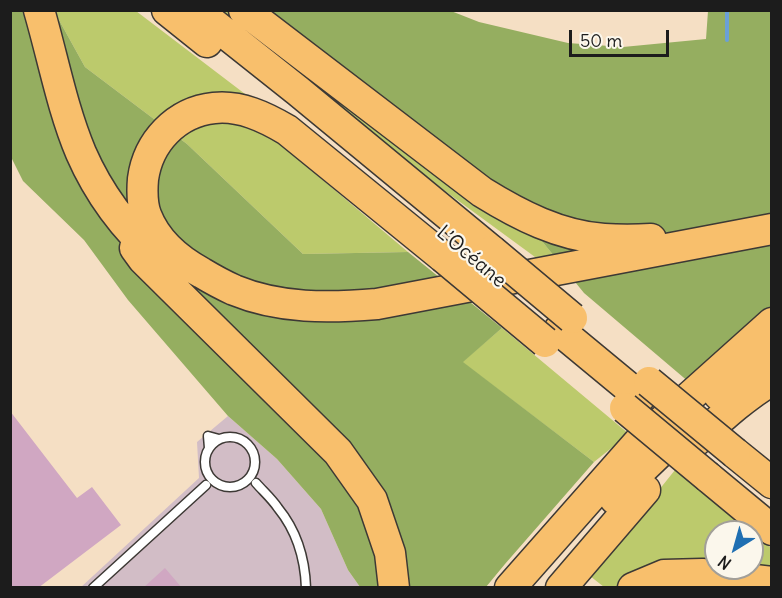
<!DOCTYPE html>
<html>
<head>
<meta charset="utf-8">
<style>
	body { margin:0 }
	#map { position:relative; width:782px; height:598px; overflow:hidden; background:#f5dfc4; font-family:Delius,sans-serif }
	canvas { display:block }
	.frame { position:absolute; inset:0; border:12px solid #1c1c1c; pointer-events:none }
	.north { position:absolute; left:704px; top:520px; width:60px; height:60px; box-sizing:border-box; background:#fbf7ec; border:2px solid #a29f99; border-radius:50%; rotate:217deg; font-size:16px; font-weight:700; line-height:24px; text-align:center; color:#1c1c1c }
	.north::after { content:''; display:block; margin:auto; width:21px; height:27px; background:#1f6fb2; clip-path:polygon(50% 0,100% 100%,50% 72%,0 100%) }
	.scale { position:absolute; left:569px; top:30px; width:100px; height:27px; box-sizing:border-box; border:3px solid #1c1c1c; border-top:0; padding-left:8px; font-size:18px; line-height:21px; white-space:nowrap; color:#1c1c1c; -webkit-text-stroke:4px #fbf7ec; paint-order:stroke }
</style>
</head>
<body>
<div id="map">
<canvas width="782" height="598"></canvas>
<div class="frame"></div>
<div class="north">N</div>
<div class="scale">50 m</div>
</div>
<script>
const context = document.querySelector('canvas').getContext('2d');
context.lineJoin = 'round';
function fill(path, color) { context.fillStyle = color; context.fill(path, 'evenodd'); }
function strokePath(path, color, width, dash) { context.strokeStyle = color; context.lineWidth = width; context.lineCap = dash ? 'butt' : 'round'; context.setLineDash(dash || []); context.stroke(path); }
function drawText(font, color, halo, rows, align = 'center') {
  context.font = font + ' Delius,sans-serif'; context.lineWidth = 4.5; context.setLineDash([]); context.textBaseline = 'middle'; context.strokeStyle = halo; context.fillStyle = color; for (const [text, x, y, turn = 0] of rows) {
    context.save(); context.translate(x, y); context.rotate((+turn || 0) * Math.PI / 180); context.textAlign = isNaN(turn) ? turn : align; if (halo) context.strokeText(text, 0, 0); context.fillText(text, 0, 0); context.restore();
  }
}
fill(new Path2D(`
	M228,416L277,459L321,509L348,570L360,587L80,588L199,478L197,442Z`), '#d2bdc6');
fill(new Path2D(`
	M23,11H136L249,97L279,143L408,252L303,254L187,144L85,67L59,20L25,17Z
	M220,11H264L498,187L554,256L535,257L445,191Z
	M502,328L629,434L594,462L462,362Z
	M675,470L771,548V587H604L590,576ZM716,532H752V568H716Z`), '#bcca6c');
fill(new Path2D(`
	M11,11H23L25,17L59,20L85,67L187,144L303,254L408,252L502,328L463,362L594,462L505,564L486,587H360L348,570L321,509L277,459L228,416L128,300L84,240L23,181L11,157Z
	M264,11H451L479,22L568,43L623,47L706,39L708,11H771V307L690,383L584,293L498,187Z`), '#95ae60');
strokePath(new Path2D(`
	M727,40V10`), '#6aa0d7', 4);
fill(new Path2D(`
	M10,411L77,498L92,487L121,525L38,588H10Z
	M165,568L182,588H143Z`), '#d0a7c2');
const service = new Path2D(`
	M205 462a25 25 0 1 1 50 0a25 25 0 1 1-50 0Z
	M209,448L208,436L219,439
	M256,483C263,491 272,499 278,508C296,530 305,559 306,588
	M93,588L206,485`);
const motorway = new Path2D(`
	M39,10C53,58 62,108 81,153C98,192 125,230 158,257
	M167,10L207,42
	M196,10L298,91L492,251
	M244,10L482,192C519,215 560,236 604,239C619,240 635,240 651,239
	M135,248L143,259L338,452L372,500L390,553L394,588
	M443,257L287,130C265,117 240,105 214,108C176,112 148,142 143,179C142,191 142,204 146,215C156,241 178,260 202,273C212,279 223,285 234,290C280,309 329,308 377,304L772,229
	M559,330L640,397
	M719,395L744,374L772,355
	M688,448C715,424 740,399 772,380
	M735,453L772,483
	M708,477L772,530
	M615,499L637,474L687,426
	M510,588L638,443L772,323
	M561,588L645,490
	M633,588L664,575L702,574L772,582`);
strokePath(service, '#3d3935', 11);
strokePath(motorway, '#3d3935', 33);
strokePath(service, '#fff', 8);
strokePath(motorway, '#f8bf6c', 30);
const motorwayBridge = new Path2D(`
	M492,251L572,318
	M443,257L545,342
	M649,382L735,453
	M625,408L708,477`);
strokePath(motorwayBridge, '#3d3935', 33, []);
strokePath(motorwayBridge, '#f8bf6c', 30);
drawText('20px', '#1c1c1c', '#fbf7ec', [
	["L’Océane",471,257,40]
]);
</script>
</body>
</html>
